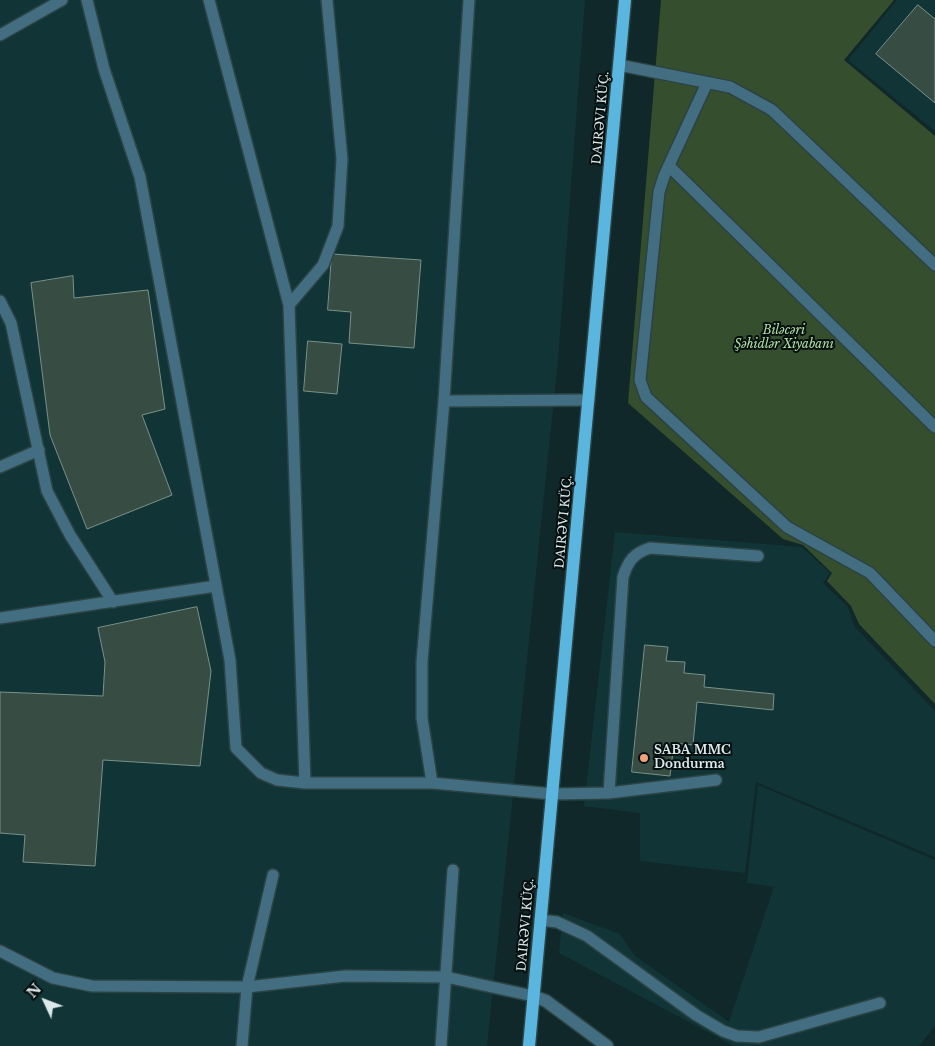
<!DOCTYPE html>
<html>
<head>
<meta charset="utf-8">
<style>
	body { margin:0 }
	#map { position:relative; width:935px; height:1046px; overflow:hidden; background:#102829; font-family:"Libre Baskerville",serif }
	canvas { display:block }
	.north { position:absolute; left:20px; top:976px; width:50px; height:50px; -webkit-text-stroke:4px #060f0f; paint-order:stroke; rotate:313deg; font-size:14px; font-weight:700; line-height:20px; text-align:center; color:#dbe9ea }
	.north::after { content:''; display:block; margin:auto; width:18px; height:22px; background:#dbe9ea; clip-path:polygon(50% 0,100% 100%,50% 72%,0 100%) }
</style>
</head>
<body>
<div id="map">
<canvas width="935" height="1046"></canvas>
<div class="north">N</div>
</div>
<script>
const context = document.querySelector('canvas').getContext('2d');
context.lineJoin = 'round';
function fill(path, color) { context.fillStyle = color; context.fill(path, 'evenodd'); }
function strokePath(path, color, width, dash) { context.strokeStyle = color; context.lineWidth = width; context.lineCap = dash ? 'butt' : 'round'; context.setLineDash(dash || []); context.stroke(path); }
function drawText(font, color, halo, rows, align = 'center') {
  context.font = font + ' "Libre Baskerville",serif'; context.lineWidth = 4; context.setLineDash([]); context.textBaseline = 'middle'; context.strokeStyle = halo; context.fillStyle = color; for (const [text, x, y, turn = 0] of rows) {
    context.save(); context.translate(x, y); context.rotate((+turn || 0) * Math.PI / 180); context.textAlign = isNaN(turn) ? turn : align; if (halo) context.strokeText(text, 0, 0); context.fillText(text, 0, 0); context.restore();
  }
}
fill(new Path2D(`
	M0,0H585L558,360L487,1046H0Z
	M897,0H935V131L848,60Z
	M615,532L802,547L830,573L823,583L848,607L854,626L935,711V857L756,782L745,873L640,861V813L584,806Z
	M758,785L935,860V1026L919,1046H734L559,953L563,913L620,934L635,956L729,1022L774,887L747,883Z`), '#113536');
fill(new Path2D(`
	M661,0H894L844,60L935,136V704L859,624L851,606L827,581L832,573L803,545L783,539L628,403Z`), '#354e2d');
const building = new Path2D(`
	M918,5L935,19V103L876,54Z
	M332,254L421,260L414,348L349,343L351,312L328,310Z
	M73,276L74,298L148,290L165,409L142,415L172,495L87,529L50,435L31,283Z
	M308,341L342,344L337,394L304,391Z
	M197,607L211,671L200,766L103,760L95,866L23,862L25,835L0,833V692L103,696L105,662L98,628Z
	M645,645L668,647L666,661L685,662L684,673L705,675L704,687L774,694L773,710L697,702L693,745L674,743L670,776L632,772Z`);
fill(building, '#374d44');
strokePath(building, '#7a9188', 1);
const lane = new Path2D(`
	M87,0L104,69L140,177L230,660L236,748L261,773L277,780L305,783H432L553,794L609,793L716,780
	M209,0L289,305L305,783
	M0,35L62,0
	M619,65L730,87L772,110L935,265
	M707,83L664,176L659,192L640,380L646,397L787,527L870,573L935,641
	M669,166L935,427
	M0,301L11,323L47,491L70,535L113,602
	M289,305L323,265L338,226L342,159L327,0
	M444,401L589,400
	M0,467L39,450
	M0,618L216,586
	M432,783L422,718V662L444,401L469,0
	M609,793L623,577C628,561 634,553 650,548L758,556
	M540,920L557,922L587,936L696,1015L723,1031L737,1036L759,1037L880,1003
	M0,951L53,978L92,986L247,987L345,976L446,977L533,996
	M242,1046L247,987L273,875
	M441,1046L453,870`);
const street = new Path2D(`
	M533,996L546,1001L607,1046`);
const primary = new Path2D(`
	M529,1046L625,0`);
strokePath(lane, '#2c4344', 14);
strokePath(street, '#2c4344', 15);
strokePath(primary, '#2c4344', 15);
strokePath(lane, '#436d81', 11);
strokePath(street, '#436d81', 12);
strokePath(primary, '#5ab6df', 12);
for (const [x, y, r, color] of [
	[644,758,5,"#f0a27a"]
]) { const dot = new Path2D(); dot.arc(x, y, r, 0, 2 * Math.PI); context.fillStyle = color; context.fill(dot); strokePath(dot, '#060f0f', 2); }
drawText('12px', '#dbe9ea', '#060f0f', [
	["DAIRƏVI KÜÇ.",601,118,-85],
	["DAIRƏVI KÜÇ.",564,522,-85],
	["DAIRƏVI KÜÇ.",526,925,-85]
]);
drawText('italic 12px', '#b2e0a4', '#060f0f', [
	["Biləcəri",784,331],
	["Şəhidlər Xiyabanı",784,345]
]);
drawText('bold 12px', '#dbe9ea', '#060f0f', [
	["SABA MMC",654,751],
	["Dondurma",654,765]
], 'left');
</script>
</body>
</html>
